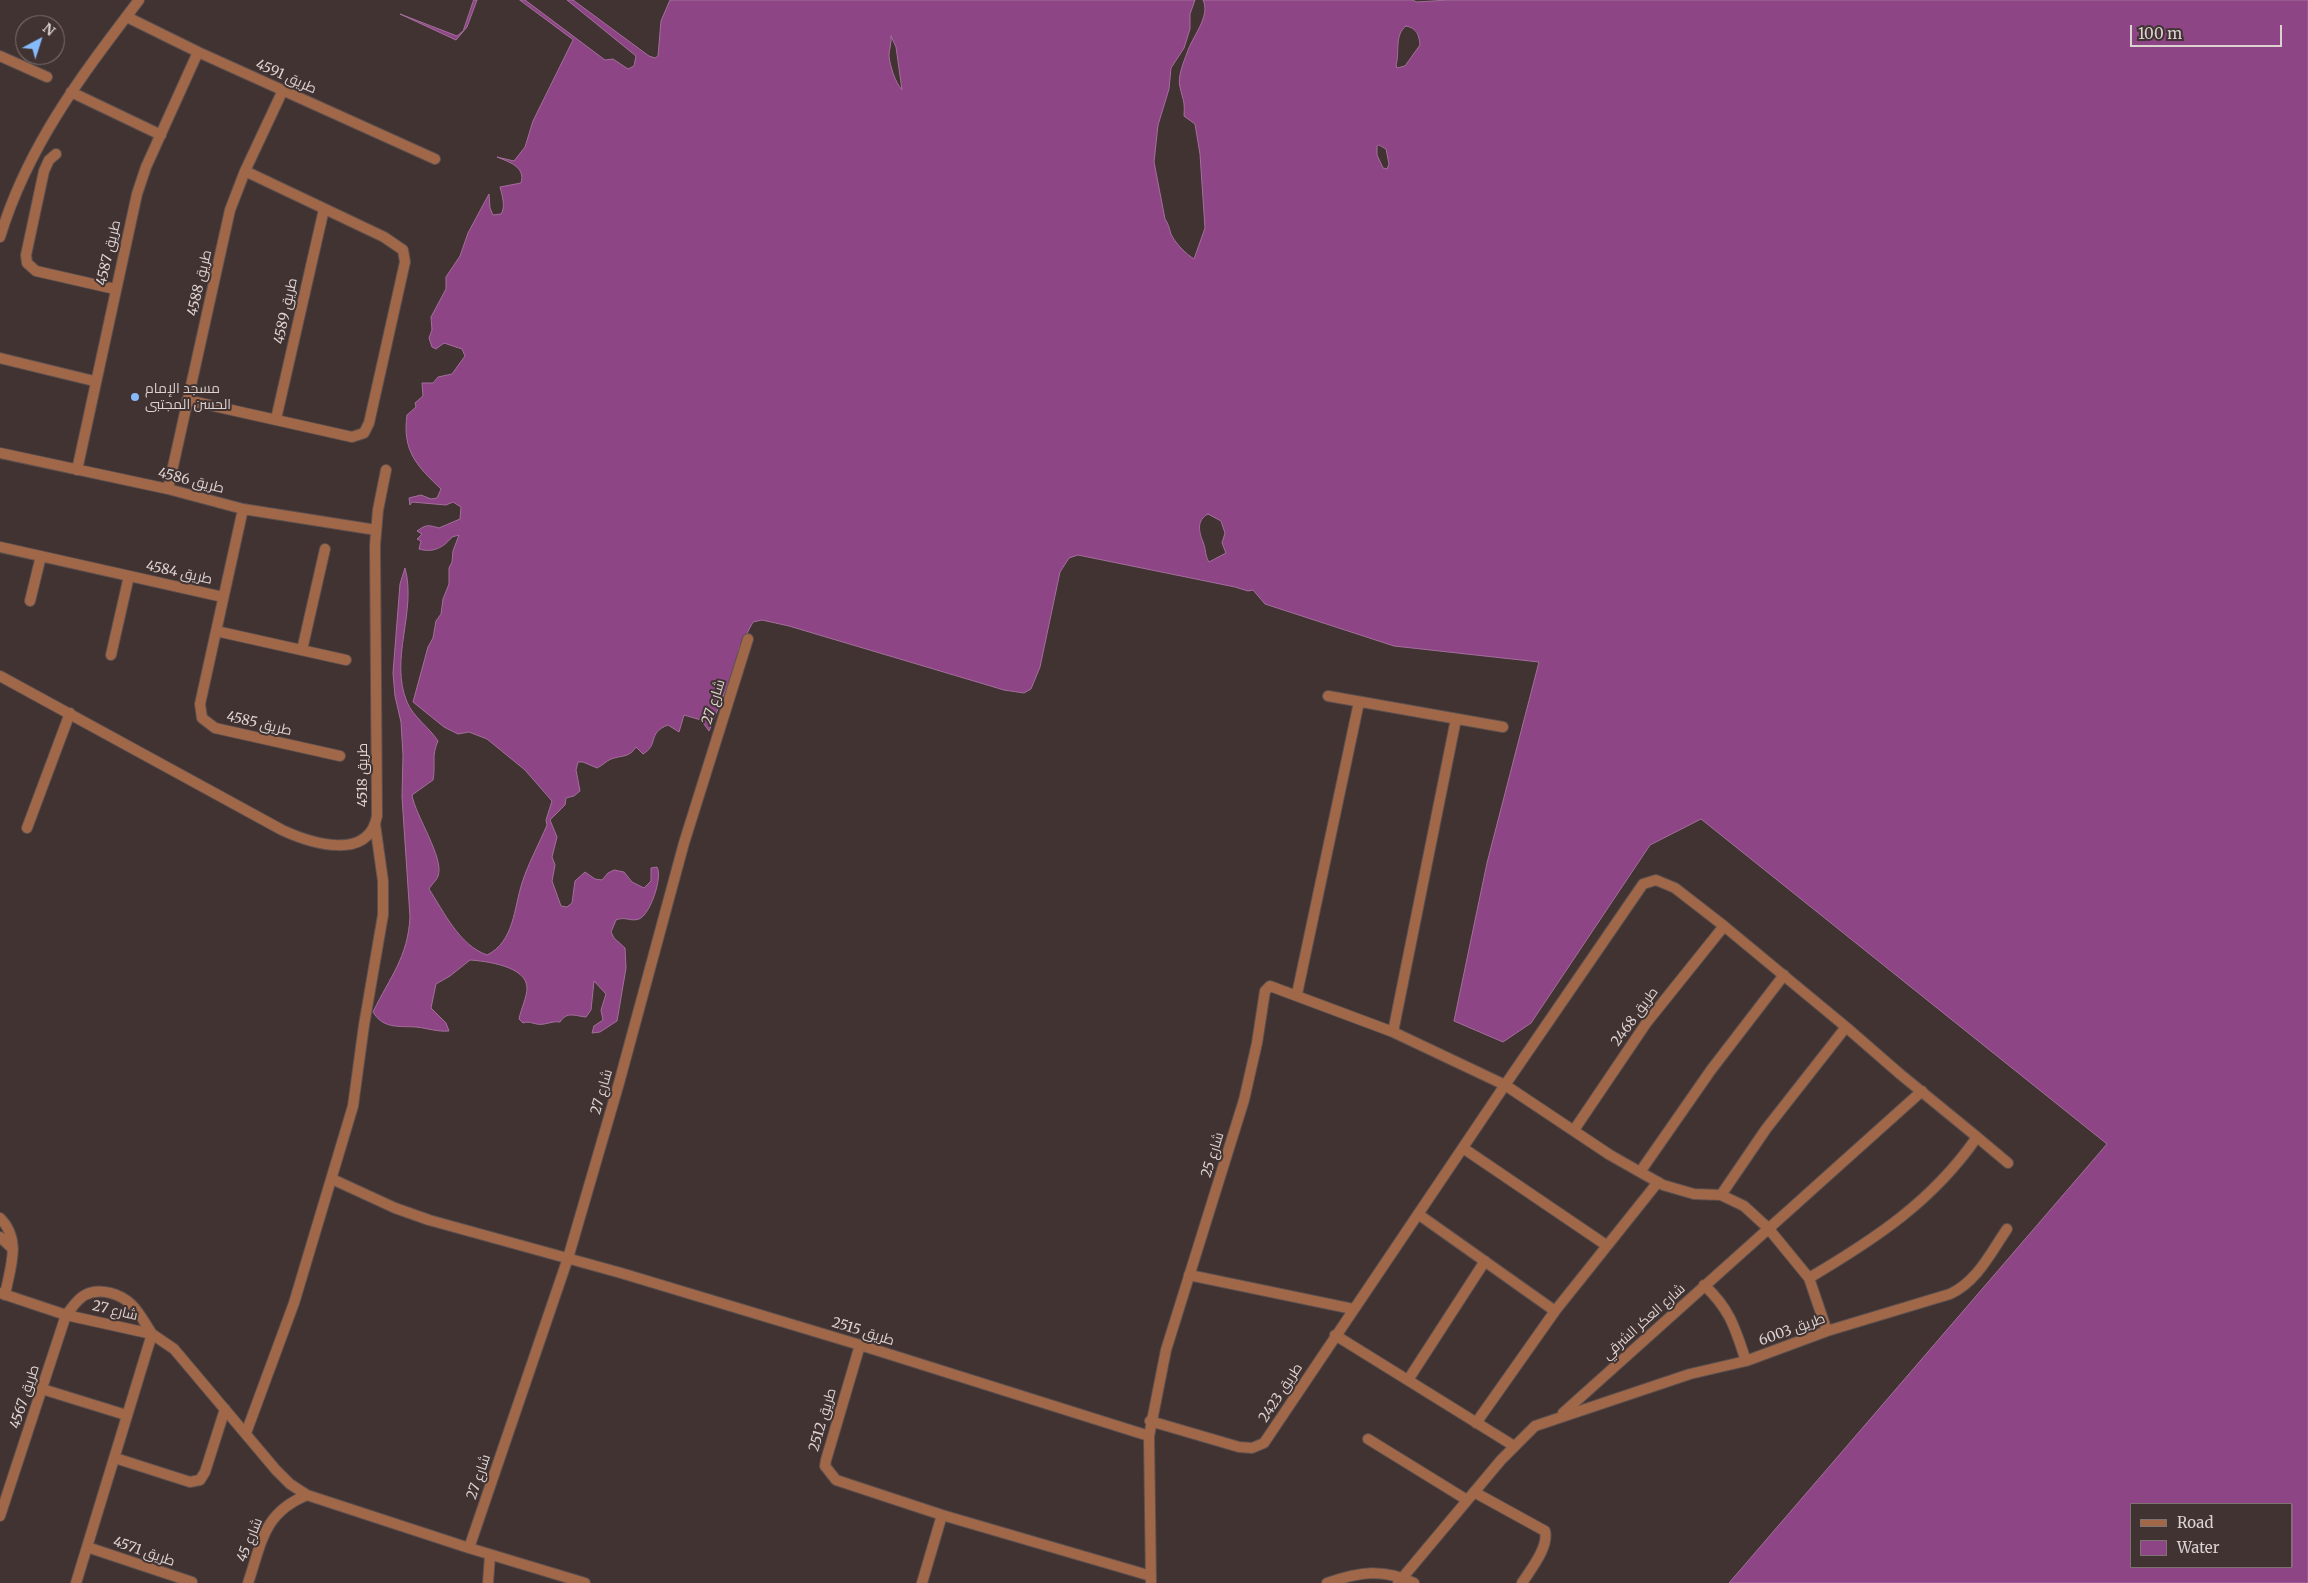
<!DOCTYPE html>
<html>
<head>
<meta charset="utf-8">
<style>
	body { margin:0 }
	#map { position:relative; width:2308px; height:1583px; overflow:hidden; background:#413332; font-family:Merriweather,serif }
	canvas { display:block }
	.legend { position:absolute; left:2130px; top:1503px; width:162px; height:65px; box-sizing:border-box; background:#413332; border:1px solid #7f7372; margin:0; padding:6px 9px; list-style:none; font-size:15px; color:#dbd2d1 }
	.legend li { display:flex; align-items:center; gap:10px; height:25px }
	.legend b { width:25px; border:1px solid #7f7372 }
	.north { position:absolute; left:15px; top:15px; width:50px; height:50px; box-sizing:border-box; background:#413332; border:1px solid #7f7372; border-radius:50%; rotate:40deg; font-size:14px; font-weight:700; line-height:20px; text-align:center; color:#dbd2d1 }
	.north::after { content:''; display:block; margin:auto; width:18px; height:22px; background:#86bbfb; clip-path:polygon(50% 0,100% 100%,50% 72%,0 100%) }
	.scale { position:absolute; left:2130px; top:25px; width:152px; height:22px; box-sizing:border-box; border:2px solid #dbd2d1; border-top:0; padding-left:6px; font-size:15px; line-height:18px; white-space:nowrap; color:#dbd2d1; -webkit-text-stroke:4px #413332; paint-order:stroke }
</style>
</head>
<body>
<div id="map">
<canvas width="2308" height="1583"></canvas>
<ul class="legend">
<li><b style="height:6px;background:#a06849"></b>Road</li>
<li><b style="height:14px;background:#8d4585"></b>Water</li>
</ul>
<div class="north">N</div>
<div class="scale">100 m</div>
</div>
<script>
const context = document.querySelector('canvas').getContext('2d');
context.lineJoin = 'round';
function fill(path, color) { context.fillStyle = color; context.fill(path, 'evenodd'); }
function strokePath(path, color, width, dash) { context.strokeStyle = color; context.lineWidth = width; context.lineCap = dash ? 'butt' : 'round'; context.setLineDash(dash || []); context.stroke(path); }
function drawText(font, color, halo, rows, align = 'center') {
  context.font = font + ' Merriweather,Cairo,serif'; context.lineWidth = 4; context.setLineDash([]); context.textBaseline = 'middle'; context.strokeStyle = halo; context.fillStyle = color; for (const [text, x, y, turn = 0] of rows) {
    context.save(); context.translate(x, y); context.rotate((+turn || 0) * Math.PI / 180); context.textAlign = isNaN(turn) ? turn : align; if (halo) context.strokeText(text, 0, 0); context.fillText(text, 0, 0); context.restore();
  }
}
const water = new Path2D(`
	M474,0H477L467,27L456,40L400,14L457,36L463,31Z
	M520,0H525L605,60L613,59L628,69L634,66L636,56L567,0H573L649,56L655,58L658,56L661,21L670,0H1195L1190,14V29L1184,48L1171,68L1169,89L1158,125L1154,162L1165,219C1169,225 1169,228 1171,234C1175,243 1186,254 1194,259L1205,228L1200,154L1195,124L1184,116C1185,100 1183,101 1180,87C1177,78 1184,61 1187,53C1192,37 1211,16 1203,0H1412L1417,2L1448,0H2308V1583H1729L2107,1144L1701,819L1650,845L1531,1023L1503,1042L1454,1021L1487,863L1539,662L1394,646L1265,604L1253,590L1248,591L1235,587L1078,555L1069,558L1060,572L1040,667L1031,689L1024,693L1004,690L789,626L762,620L753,622L739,648L736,665L709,731L701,720L684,715L679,732L668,725C647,733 659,745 643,754L636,747C629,758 622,755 611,759C606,761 602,766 597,768L583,762H578L576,770L580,791L574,796L566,798L565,805L550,820L557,837L552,857L555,865L552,881L561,906L567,907L572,903L575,881L585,872L595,879L602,880L608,873L614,870L624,872L632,882L644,888L651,881V868L657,867C663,877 650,915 639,919C631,922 625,916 616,920L611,932L614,938L625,948L626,968L617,1021L600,1032L592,1033L594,1026L603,1020L601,1010L606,994L594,981L591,1010L586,1017C575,1016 567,1011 560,1022C553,1021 551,1023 544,1024C536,1026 530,1020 523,1023L519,1019C521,1009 527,997 527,988C527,966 485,961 470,960L450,976L436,984L431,1008L446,1023L449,1031C437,1032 427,1028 416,1027C399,1026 383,1029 373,1012C390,977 408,957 410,917L402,797L403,755L401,722L395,696L393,673L400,584L405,568C417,611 389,659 407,702C413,717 429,727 438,741C431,756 436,764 433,780L412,795C415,815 445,859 438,876C437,880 431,885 429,889C444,912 459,945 487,955C514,942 514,908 522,883C528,864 539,844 547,825L546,820L552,801L525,770L487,739L469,732L458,734L444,727L413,702L428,647L433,638L436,621L441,614L443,599L449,584V568L452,562L453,551L459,535L452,537C443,548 433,553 419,549L421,541L417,539L422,534L417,531C427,524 428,525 439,528L460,519L461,507L453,502L446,505L412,502L410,505L409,498L421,495L431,499L437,498L441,489C417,466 402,451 407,415L416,407L415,403L423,396L422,383H433L438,377L452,374L465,356L462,349L444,343L436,349L432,347L429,338L432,330L431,317L446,289V277L460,256L468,233L489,194L490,208L493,215L501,214C506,207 502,195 500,187L521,183C526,167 509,162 497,157L514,161L525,147L533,121L573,40ZM1406,26C1417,28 1419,35 1420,45L1405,66L1397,68L1396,65C1400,52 1394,35 1406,26ZM891,36L896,47L902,90C895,82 890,66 889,56C889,49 892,43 891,36ZM1379,145L1386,149L1389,164L1387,169L1383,168L1377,155V147ZM1208,514L1221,521L1225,533L1222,543L1226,553L1209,562C1205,556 1206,549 1203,542C1199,532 1196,520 1208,514ZM2132,1504H2292V1567H2132Z`);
fill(water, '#8d4585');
strokePath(water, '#a46f9c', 1);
const minor = new Path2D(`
	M127,17L198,52L435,159
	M0,56L47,77
	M71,92L161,135
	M56,154L49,160L44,171L26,255L27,263L36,271L115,289
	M0,237C28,145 82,75 139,0
	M0,358L94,381
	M187,400L352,437L364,433L369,423L405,262L403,250L384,237L245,171
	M276,419L324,209
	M0,453L168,489L243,509L376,530
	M77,470L137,194L146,167L198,52
	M168,489L230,210L245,171L283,90
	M243,509L200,704L202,718L215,728L340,756
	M0,547L223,597
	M30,601L41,556
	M216,631L346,660
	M302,650L325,549
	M111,655L129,576
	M0,676L282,830C310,843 369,862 377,816L375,545L378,510L386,470
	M1328,696L1503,727
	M27,828L70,713
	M1297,994L1359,702
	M1846,1027L1900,1074L1977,1137
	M1393,1032L1456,719
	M1574,1130L1647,1022L1724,926
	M1463,1148L1606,1245
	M1640,1172L1711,1070L1784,975
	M332,1179L395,1208L429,1220L621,1273L860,1345L1149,1436
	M1418,1214L1555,1311
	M0,1218C22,1240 10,1267 5,1295
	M0,1237L13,1249
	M1189,1275L1353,1309
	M1809,1278C1875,1239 1933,1201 1977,1137L2008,1163
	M1704,1285C1730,1309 1735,1328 1746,1361
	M0,1293L66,1315L152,1334L174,1349L276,1470L290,1484L307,1495L469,1548L585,1583
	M1335,1335L1514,1446
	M860,1345L826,1460L825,1466L836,1480L942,1515L1151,1576
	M1408,1380L1485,1261
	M42,1389L126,1415
	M1563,1413L1922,1091
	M1150,1421L1239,1447L1252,1448L1264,1443L1505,1085L1643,884L1656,880L1675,888L1724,926L1846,1027L1766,1129L1721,1195
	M1476,1423L1555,1311L1658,1182
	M246,1433L294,1303L353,1106L364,1025L383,915V881L375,824
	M1368,1439L1467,1500
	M115,1458L190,1482L200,1480L205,1472L225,1409
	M1474,1492L1545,1531C1549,1547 1531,1569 1522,1583
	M0,1516L66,1315C72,1308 77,1299 85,1295C100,1287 121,1294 132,1305C140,1313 146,1325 152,1334L76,1583
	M87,1547L192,1582
	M469,1548L568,1258L619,1083L684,843L748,639
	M248,1583C262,1542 263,1513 307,1495
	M488,1583L490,1555
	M922,1583L942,1515
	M1151,1583L1149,1436L1166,1350L1244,1100L1257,1043L1265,991L1270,986L1393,1032L1505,1085L1610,1155L1663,1185L1694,1194L1721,1195L1744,1206L1768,1228L1809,1278L1827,1331
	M1327,1583C1359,1572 1383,1568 1414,1583
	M1398,1583L1501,1460L1535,1426L1690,1374L1746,1361L1827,1331L1950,1294C1977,1282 1991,1252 2007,1229`);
strokePath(minor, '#5d504f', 12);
strokePath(minor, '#a06849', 10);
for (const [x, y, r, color] of [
	[135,397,5,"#86bbfb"]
]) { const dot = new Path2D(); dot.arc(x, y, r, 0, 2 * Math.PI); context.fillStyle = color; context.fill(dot); strokePath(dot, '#413332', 2); }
drawText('14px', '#dbd2d1', '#413332', [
	["طريق 4591",286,77,24],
	["طريق 4587",109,253,-77],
	["طريق 4588",200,283,-77],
	["طريق 4589",286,311,-78],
	["طريق 4586",191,481,14],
	["طريق 4584",179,573,12],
	["شارع 27",714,702,-72],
	["طريق 4585",259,724,13],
	["طريق 4518",363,775,-90],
	["طريق 2468",1635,1017,-54],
	["شارع 27",602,1092,-74],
	["شارع 25",1213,1155,-73],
	["شارع 27",115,1311,13],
	["شارع العكر الشرقي",1644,1322,-42],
	["طريق 6003",1792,1330,-20],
	["طريق 2515",863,1332,17],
	["طريق 2423",1281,1393,-57],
	["طريق 4567",25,1397,-72],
	["طريق 2512",823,1420,-74],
	["شارع 27",479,1477,-71],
	["شارع 45",250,1540,-68],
	["طريق 4571",144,1552,19]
]);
drawText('14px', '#dbd2d1', '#413332', [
	["مسجد الإمام",145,389],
	["الحسن المجتبى",145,405]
], 'left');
</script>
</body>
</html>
